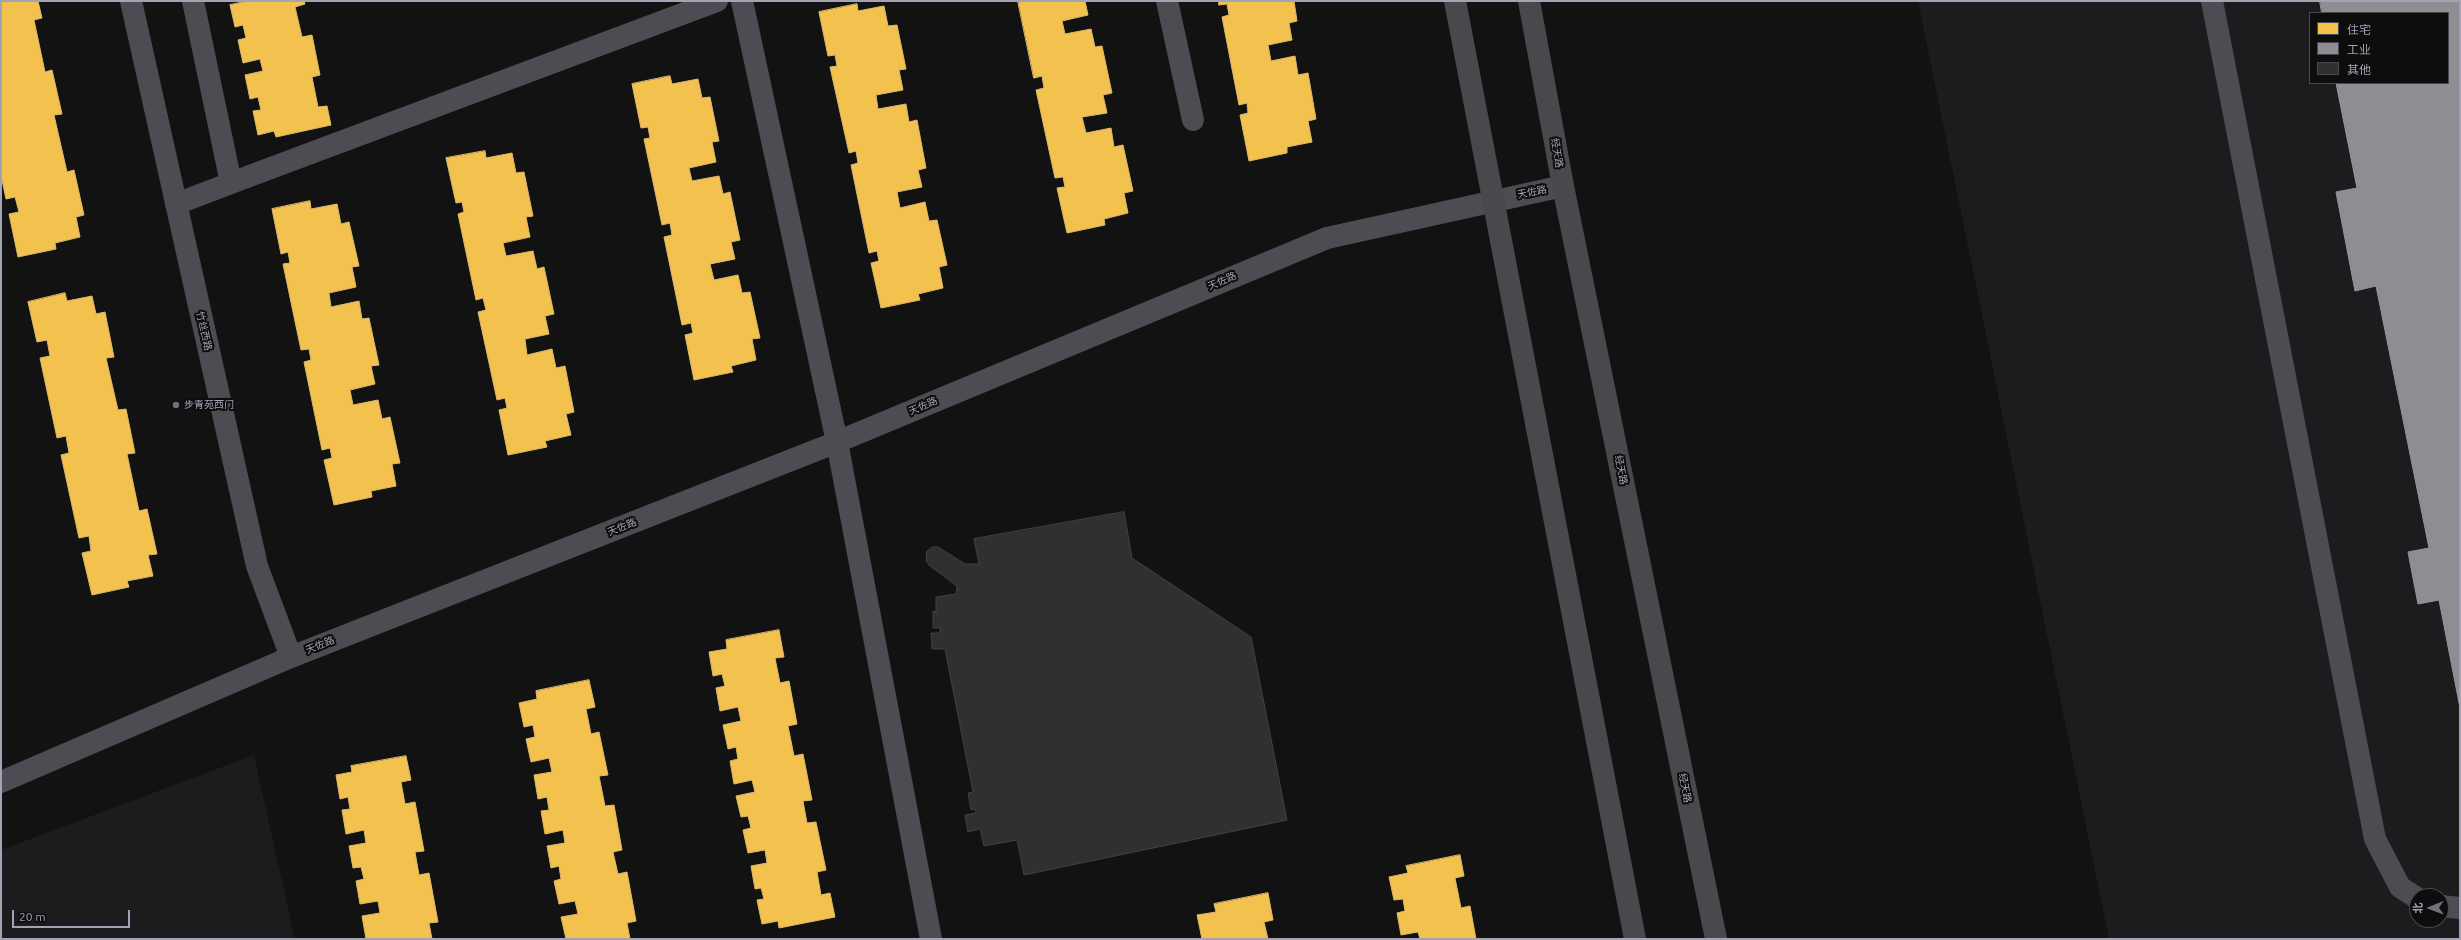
<!DOCTYPE html>
<html>
<head>
<meta charset="utf-8">
<style>
	body { margin:0 }
	#map { position:relative; width:2461px; height:940px; overflow:hidden; background:#121212; font-family:Ubuntu,"Noto Sans SC",sans-serif }
	canvas { display:block }
	.frame { position:absolute; inset:0; border:2px solid #a2a4b4; pointer-events:none }
	.legend { position:absolute; left:2309px; top:12px; width:140px; height:72px; box-sizing:border-box; background:#0d0d0e; border:1px solid #494950; margin:0; padding:5px 7px; list-style:none; font-size:12px; color:#a2a4b4 }
	.legend li { display:flex; align-items:center; gap:8px; height:20px }
	.legend b { width:20px; border:1px solid #494950 }
	.north { position:absolute; left:2409px; top:888px; width:40px; height:40px; box-sizing:border-box; background:#0d0d0e; border:1px solid #494950; border-radius:50%; rotate:269deg; font-size:11px; font-weight:700; line-height:16px; text-align:center; color:#a2a4b4 }
	.north::after { content:''; display:block; margin:auto; width:14px; height:18px; background:#70717b; clip-path:polygon(50% 0,100% 100%,50% 72%,0 100%) }
	.scale { position:absolute; left:12px; top:910px; width:118px; height:18px; box-sizing:border-box; border:2px solid #a2a4b4; border-top:0; padding-left:5px; font-size:12px; line-height:14px; white-space:nowrap; color:#a2a4b4; -webkit-text-stroke:3px #0d0d0e; paint-order:stroke }
</style>
</head>
<body>
<div id="map">
<canvas width="2461" height="940"></canvas>
<div class="frame"></div>
<ul class="legend">
<li><b style="height:11px;background:#f2c14e"></b>住宅</li>
<li><b style="height:11px;background:#8d8d92"></b>工业</li>
<li><b style="height:11px;background:#303031"></b>其他</li>
</ul>
<div class="north">北</div>
<div class="scale">20 m</div>
</div>
<script>
const context = document.querySelector('canvas').getContext('2d');
context.lineJoin = 'round';
function fill(path, color) { context.fillStyle = color; context.fill(path, 'evenodd'); }
function strokePath(path, color, width, dash) { context.strokeStyle = color; context.lineWidth = width; context.lineCap = dash ? 'butt' : 'round'; context.setLineDash(dash || []); context.stroke(path); }
function drawText(font, color, halo, rows, align = 'center') {
  context.font = font + ' Ubuntu,"Noto Sans SC",sans-serif'; context.lineWidth = 4; context.setLineDash([]); context.textBaseline = 'middle'; context.strokeStyle = halo; context.fillStyle = color; for (const [text, x, y, turn = 0] of rows) {
    context.save(); context.translate(x, y); context.rotate((+turn || 0) * Math.PI / 180); context.textAlign = isNaN(turn) ? turn : align; if (halo) context.strokeText(text, 0, 0); context.fillText(text, 0, 0); context.restore();
  }
}
fill(new Path2D(`
	M1918,1H2460V939H2109ZM2310,13H2448V83H2310ZM2417,896H2441V920H2417Z
	M254,755L295,939H1V850Z`), '#1c1c1e');
const homes = new Path2D(`
	M1,1H38L42,18L34,20L45,72L52,70L62,114L54,115L67,172L74,170L84,215L76,217L80,237L55,243L56,249L18,257L9,214L19,212L15,197L6,199L1,175Z
	M248,1H304L305,4L295,7L302,37L312,35L320,75L312,77L318,107L327,106L331,125L276,137L274,131L258,135L253,111L261,110L258,97L250,99L245,75L263,71L260,59L243,63L238,40L246,38L243,25L235,27L230,5Z
	M1018,1H1085L1088,15L1062,21L1065,34L1091,29L1095,47L1102,46L1112,93L1103,95L1107,113L1082,117L1086,133L1111,128L1114,147L1123,145L1133,191L1124,193L1128,213L1104,219L1105,225L1067,233L1057,188L1065,187L1063,177L1055,178L1036,90L1044,88L1042,76L1034,78Z
	M1219,1H1294L1297,21L1289,23L1292,40L1268,45L1271,61L1295,56L1298,75L1308,73L1316,119L1308,121L1312,142L1287,147V153L1249,161L1240,115L1248,113L1247,103L1239,105L1222,17L1229,15L1227,4L1219,5Z
	M857,4L858,11L884,6L888,26L897,25L906,69L899,70L903,90L876,95L878,109L906,104L909,122L917,120L926,168L918,170L922,187L897,192L900,208L925,202L929,221L937,220L947,265L939,267L943,288L918,294L920,300L881,308L871,263L879,261L877,251L869,253L851,165L858,163L856,151L849,153L830,67L837,66L835,55L828,56L819,12Z
	M670,76L672,84L698,79L702,98L710,97L719,141L712,142L716,162L689,168L692,181L719,176L723,194L730,192L740,240L731,242L735,259L710,264L714,280L738,275L742,293L750,292L760,338L752,339L756,360L731,366L733,372L694,380L685,335L693,333L691,323L682,325L664,237L672,235L670,223L662,225L644,139L650,138L648,127L641,128L632,84Z
	M485,151L486,158L512,153L516,173L524,172L533,216L526,217L530,237L503,243L506,256L533,251L537,269L544,267L554,314L545,316L549,334L525,339L527,355L552,349L556,368L565,366L574,412L566,414L571,435L545,441L547,447L508,455L499,410L507,408L505,398L497,400L478,312L486,310L483,298L476,300L458,214L464,212L462,202L456,203L446,158Z
	M310,201L311,209L337,204L341,224L349,222L359,266L352,267L356,287L329,293L331,307L359,301L362,319L369,318L379,365L371,366L375,384L350,390L353,405L378,400L382,419L390,417L400,463L392,464L396,486L371,491L372,497L334,505L324,460L332,458L330,448L322,450L304,362L311,360L309,349L301,350L283,264L290,263L288,252L281,254L272,209Z
	M65,293L67,301L92,296L96,314L105,312L114,357L106,358L118,410L126,409L135,453L127,454L139,511L147,509L157,554L148,555L153,576L127,581L129,587L92,595L82,553L91,551L89,536L79,538L61,455L69,453L66,436L57,438L40,358L50,356L47,340L37,342L28,302Z
	M779,630L784,657L775,658L780,683L789,681L797,724L788,726L794,756L803,754L812,800L803,801L807,823L816,822L826,870L817,872L821,895L830,893L835,917L779,928L778,921L762,924L757,900L764,899L761,888L755,889L751,866L767,863L765,850L748,853L743,830L751,828L748,816L741,817L736,796L755,792L752,780L734,784L730,761L738,759L736,747L728,749L723,725L741,721L738,707L720,711L716,688L725,686L722,674L713,676L709,652L727,649L726,640Z
	M589,680L595,707L586,709L591,734L599,732L608,775L599,776L605,806L614,805L622,850L613,852L618,874L627,872L636,921L627,923L630,939H566L561,917L578,914L575,901L559,904L554,881L561,879L559,866L551,868L547,846L565,843L563,830L545,834L541,811L549,810L547,797L538,799L534,775L552,772L549,758L531,762L526,739L535,737L533,725L524,727L519,703L537,699L536,691Z
	M406,756L411,780L401,782L405,804L415,802L424,851L415,852L419,875L429,873L438,922L429,923L432,939H366L362,916L380,913L378,901L360,904L356,881L364,879L361,867L353,868L349,846L366,843L364,830L346,834L342,810L350,809L348,797L340,799L336,775L352,772L351,766Z
	M1460,855L1464,876L1455,878L1461,908L1470,906L1476,939H1420L1418,932L1401,935L1397,913L1405,911L1403,899L1394,900L1389,877L1408,873L1406,866Z
	M1268,893L1273,920L1264,922L1268,939H1202L1197,915L1216,912L1214,904Z`);
fill(homes, '#f2c14e');
strokePath(homes, '#dab86d', 1);
const industry = new Path2D(`
	M2320,1H2460V708L2439,600L2418,604L2408,552L2429,548L2376,286L2355,291L2336,192L2357,188L2336,83H2448V13H2322Z`);
fill(industry, '#8d8d92');
strokePath(industry, '#93949c', 1);
const building = new Path2D(`
	M1124,512L1132,558L1251,637L1287,820L1024,875L1017,840L984,846L980,829L968,832L965,815L976,813L975,809L971,810L968,793L973,792L945,649H932L931,633H940V628H933V611L936,612V597L956,594L957,586L930,566L926,561L927,551L932,547H938L965,564H979L974,539Z`);
fill(building, '#303031');
strokePath(building, '#414146', 1);
strokePath(new Path2D(`
	M131,1L257,566L291,657
	M193,1L231,183L717,1
	M742,1L837,442L931,939
	M1167,1L1193,120
	M2212,1L2375,839L2400,887L2417,898
	M176,204L231,183
	M1,782L291,657L837,442L1327,238L1563,186
	M2441,906L2460,908`), '#4c4c52', 22);
strokePath(new Path2D(`
	M1455,1L1635,939
	M1529,1L1563,186L1716,939`), '#49484d', 22);
for (const [x, y, r, color] of [
	[176,405,4,"#70717b"]
]) { const dot = new Path2D(); dot.arc(x, y, r, 0, 2 * Math.PI); context.fillStyle = color; context.fill(dot); strokePath(dot, '#0d0d0e', 1.5); }
drawText('10px', '#a2a4b4', '#0d0d0e', [
	["经天路",1557,153,80],
	["天佐路",1532,192,-11],
	["天佐路",1222,281,-23],
	["竹丝西路",204,331,77],
	["天佐路",923,406,-23],
	["经天路",1621,470,79],
	["天佐路",622,527,-22],
	["天佐路",320,645,-22],
	["经天路",1685,788,79]
]);
drawText('10px', '#a2a4b4', '#0d0d0e', [
	["步青苑西门",184,405]
], 'left');
</script>
</body>
</html>
